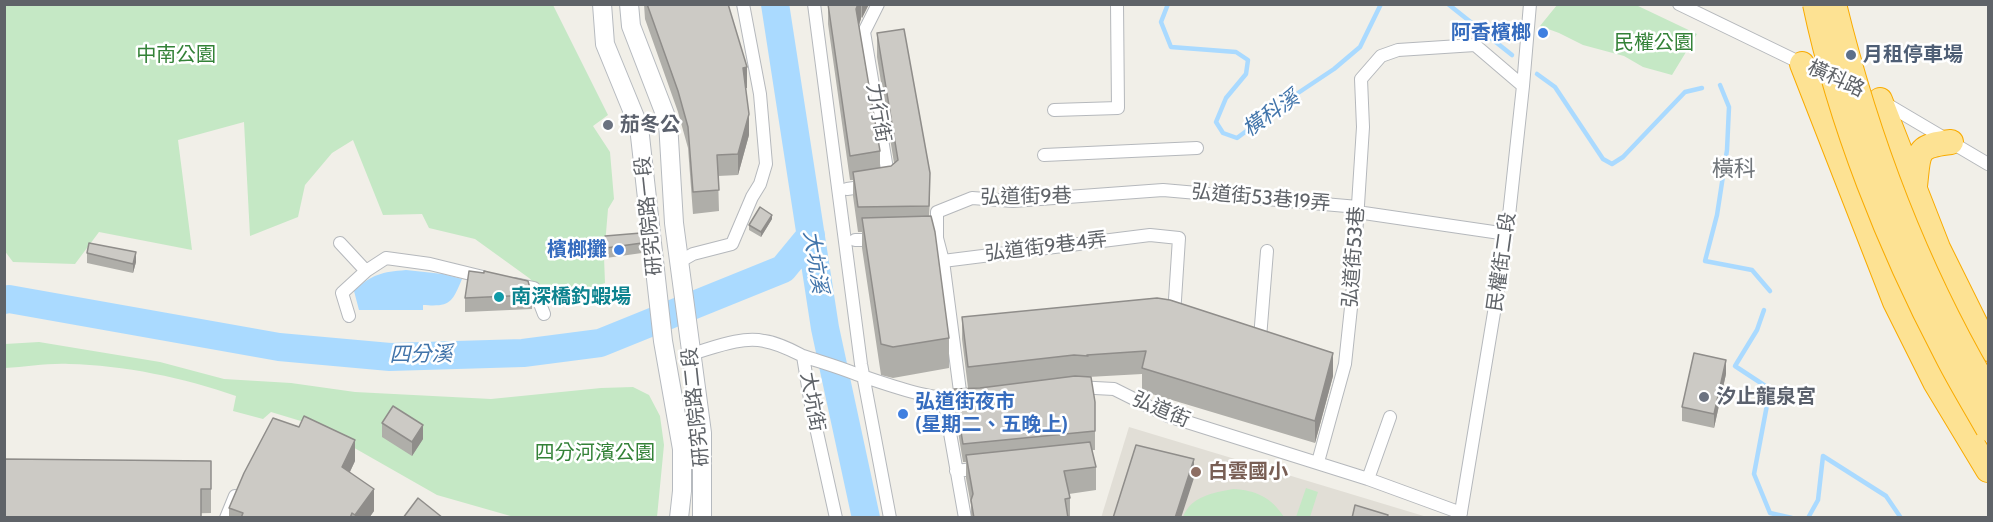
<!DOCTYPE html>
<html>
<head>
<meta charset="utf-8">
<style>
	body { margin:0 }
	#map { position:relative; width:1993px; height:522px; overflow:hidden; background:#f1efe8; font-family:Cabin,sans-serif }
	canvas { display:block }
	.frame { position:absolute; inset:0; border:6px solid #5f6368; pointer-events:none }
</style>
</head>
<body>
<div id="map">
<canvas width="1993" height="522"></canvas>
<div class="frame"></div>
</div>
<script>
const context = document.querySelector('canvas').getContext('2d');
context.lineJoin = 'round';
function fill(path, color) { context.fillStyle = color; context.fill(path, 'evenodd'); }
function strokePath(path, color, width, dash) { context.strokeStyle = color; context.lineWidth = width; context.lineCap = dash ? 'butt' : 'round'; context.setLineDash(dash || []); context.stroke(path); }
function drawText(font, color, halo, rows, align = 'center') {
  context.font = font + ' Cabin,"Noto Sans TC",sans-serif'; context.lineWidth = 5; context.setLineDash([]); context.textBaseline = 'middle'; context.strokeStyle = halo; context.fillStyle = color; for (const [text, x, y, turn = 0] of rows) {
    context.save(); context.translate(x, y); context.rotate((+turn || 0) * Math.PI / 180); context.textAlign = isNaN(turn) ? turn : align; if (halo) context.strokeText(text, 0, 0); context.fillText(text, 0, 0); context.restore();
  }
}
fill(new Path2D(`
	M1129,427L1427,517L1101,518Z`), '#e1ded6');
fill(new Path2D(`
	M4,5H553L608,115L593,126L610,152L614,199L608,209L604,257L605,283L565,297L541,289L529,278L475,239L429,228L422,214L383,215L353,140L332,153L305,185L298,217L250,236L244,122L178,140L192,250L99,232L75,264L13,262L4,250Z
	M1557,5H1636L1697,34L1672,75L1643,67L1624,56L1583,45L1559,33L1540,26Z
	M39,342L160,362L224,379L291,383L355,392L491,399L601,388L633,387L649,395L660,416L664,445L657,517H514L437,495L314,425L271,412L263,419L233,411L236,396C185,378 123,365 69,364C48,363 26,367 5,368V344Z
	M1306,488L1318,492L1310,517H1296Z
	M1233,489C1256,490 1272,498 1284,517H1183C1191,496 1213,493 1233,489Z`), '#c5e8c5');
fill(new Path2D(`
	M406,270L443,274L462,279C452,303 450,307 423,305V310H359L354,291C372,274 382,272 406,270Z`), '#aadaff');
strokePath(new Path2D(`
	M1168,4L1161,22L1171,47L1236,52L1248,60L1246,74L1226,98L1216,122L1223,133L1237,138L1292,97L1334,69L1360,47L1381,4
	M1448,4L1512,55
	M1537,74L1555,87L1603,159L1612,164L1623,157L1685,92L1702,88
	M1720,85L1729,107L1727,150L1717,215L1705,261L1752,270L1770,291
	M1764,310L1757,330L1735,366L1770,389L1754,474L1770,513L1792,518
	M1808,518L1818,500L1823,456L1886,496L1901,518`), '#aadaff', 4.5);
strokePath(new Path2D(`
	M775,4L825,328L866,518
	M4,300L9,299L279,347L390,357L523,353L600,343L783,269L811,235`), '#aadaff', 28);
const street = new Path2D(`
	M814,4L861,364L890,518
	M878,4L864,32L889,181
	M1679,4L1805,65
	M1883,102L1988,164
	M1054,110L1118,108L1117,4
	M1044,155L1197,148
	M847,189L868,186
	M1357,212L1507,234
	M855,240H876
	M340,243L366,271L342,293L349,316
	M943,261L1150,235L1179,238L1174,315L1175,316
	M679,262L693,254L732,244L752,197L760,184L766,164L760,94L743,4
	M366,271L386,258L430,264L483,277
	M515,284L534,288L544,314
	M1260,338L1267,251
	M691,354C713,348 741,336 764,341C778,343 791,350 803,356L811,405L836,518
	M803,356C821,362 839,367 856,374C893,386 930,401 969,399
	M1076,387L1114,389L1168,416L1368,479L1461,513
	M944,399L965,518
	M961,399L943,261L937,238V212L972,198L1013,201L1163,190L1358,207
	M1318,462L1345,364L1352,298L1363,127L1361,79L1381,56L1398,50L1475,45L1523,86
	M956,471L982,468
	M1368,479L1390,417
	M226,518L235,496
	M1460,518L1507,234L1523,86L1530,4`);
const secondary = new Path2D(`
	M602,4L605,44L639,127L663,341L682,449V491L679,518
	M629,4L631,26L668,122L674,223L702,433V518`);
const highway = new Path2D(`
	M1802,64L1895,302L1935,382L1988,470
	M1880,100L1938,248L1988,349
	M1915,186C1919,152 1915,146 1951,142`);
strokePath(street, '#b5b8bc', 14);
strokePath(secondary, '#b6babf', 20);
strokePath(highway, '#f9ab00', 26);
strokePath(street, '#fff', 12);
strokePath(secondary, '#fff', 18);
strokePath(highway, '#fde293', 24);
const highwayBridge = new Path2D(`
	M1815,4C1840,123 1890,247 1946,354C1959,380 1974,404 1988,429
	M1834,4C1867,139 1917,271 1988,391`);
strokePath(highwayBridge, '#f9ab00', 26, []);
strokePath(highwayBridge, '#fde293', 24);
fill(new Path2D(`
	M644,4H728L747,88H746L749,135L738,175L718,176L719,211L693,214L688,148L678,112L645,19Z
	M828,4H869L862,18L861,17L859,26L880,151V168L891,166L894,163L877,57V33L930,198L929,216L949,338V368L893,378L881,375L862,248V232H858L853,196V180H850L828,24Z
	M772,219L761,237L749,230V225Z
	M605,236L642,243V253L606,258Z
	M87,253L136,262L133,273L87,263Z
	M532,295V309L465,312V298Z
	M962,317L1333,376L1315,443L1142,391V374L1088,377L1095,402V450H1092L1096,467V490L1069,494L1070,498V518H971V505L966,478V462H963L954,407V389L968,388L962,339Z
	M1726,374L1714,428L1682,421V407Z
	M382,423L423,439L412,456L382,437Z
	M211,461V513L4,518Z
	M355,461L350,472L374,511L369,518H229V508Z`), '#afaea9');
fill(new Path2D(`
	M858,4H861V19L856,33V9Z
	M862,4H869L862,18Z
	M747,67V88L743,89V68Z
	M749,114V135L738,175V154Z
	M772,215V219L761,237V232Z
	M136,252V262L133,273V264Z
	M1333,353V376L1315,443V421Z
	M1726,360V374L1714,428V414Z
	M423,425V439L412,456V442Z
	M355,440V461L342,488V467Z
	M1194,459V478L1181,518H1175Z
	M374,489V511L369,518H355V515Z`), '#8f8d8a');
const building = new Path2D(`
	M647,4H728L747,67L743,68L749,114L738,154L717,155L719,190L693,192L688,127L678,91Z
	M828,4H858L856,9L880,151L850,156Z
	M904,29L930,173L929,206L858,207L853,172L891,166L898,160L877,33Z
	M760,207L772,215L761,232L749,225Z
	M931,216L935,232L949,338L893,347L881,344L862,218Z
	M641,233L642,243L606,248L605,236Z
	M89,243L136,252L133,264L87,253Z
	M469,271L484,273V271L528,281L532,295L465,298Z
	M1157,298L1170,300L1333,353L1315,421L1142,368L1146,351L1087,355L1088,356L1074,355L968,367L962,317Z
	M1694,353L1726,360L1714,414L1682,407Z
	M1075,376L1091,377L1095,402V431L963,444L954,389L980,388Z
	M393,406L423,425L412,442L382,423Z
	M304,416L355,440L342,467L374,489L355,515L352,513L350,518H241L243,513L229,508L244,473L273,418L299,427Z
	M1090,442L1096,467L1064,471L1070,498L1065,499L1068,518H974L971,500L973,494L966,455Z
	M1136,445L1194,459L1175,518H1113Z
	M4,459L211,461V489H201V518H4Z
	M418,498L443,518H403Z
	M1355,505L1388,515L1387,518H1352Z`);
fill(building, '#cccac5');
strokePath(building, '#8f8d8a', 1.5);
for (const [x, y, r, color] of [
	[1543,33,6,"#3f7fe0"],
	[1851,55,6,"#5c6f8a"],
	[608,125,6,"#6b7280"],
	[619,250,6,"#3f7fe0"],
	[499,297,6,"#0f9aa8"],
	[1704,397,6,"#6b7280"],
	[903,414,6,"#3f7fe0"],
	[1196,472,6,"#8d6e63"]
]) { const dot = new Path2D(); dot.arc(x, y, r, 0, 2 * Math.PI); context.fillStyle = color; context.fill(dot); strokePath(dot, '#fff', 2); }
drawText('bold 20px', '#366cbe', '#fff', [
	["阿香檳榔",1531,33],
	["檳榔攤",607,250],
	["弘道街夜市",915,402,"left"],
	["(星期二、五晚上)",915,425,"left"]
], 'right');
drawText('20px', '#348238', '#fff', [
	["民權公園",1654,43],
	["中南公園",176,55],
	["四分河濱公園",595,453]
]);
drawText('bold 20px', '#4e5e75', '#fff', [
	["月租停車場",1863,55]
], 'left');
drawText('20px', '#5f6368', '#fff', [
	["橫科路",1836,79,25],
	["力行街",878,113,80],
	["弘道街9巷",1026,197,-1],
	["弘道街53巷19弄",1261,198,5],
	["研究院路一段",649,216,-96],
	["弘道街9巷4弄",1046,247,-7],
	["弘道街53巷",1354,257,-86],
	["民權街二段",1502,262,-82],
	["大坑街",812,402,80],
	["研究院路二段",696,407,-96],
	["弘道街",1161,410,23]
]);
drawText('bold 20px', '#5b616d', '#fff', [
	["茄冬公",620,125],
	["汐止龍泉宮",1716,397]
], 'left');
drawText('bold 20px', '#0d838f', '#fff', [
	["南深橋釣蝦場",511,297]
], 'left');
drawText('bold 20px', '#785e54', '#fff', [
	["白雲國小",1208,472]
], 'left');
drawText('italic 21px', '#4174aa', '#fff', [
	["橫科溪",1271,114,-35],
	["大坑溪",815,262,81],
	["四分溪",421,355,-1]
]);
drawText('22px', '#70757a', '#fff', [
	["橫科",1734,170]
]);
</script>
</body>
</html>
